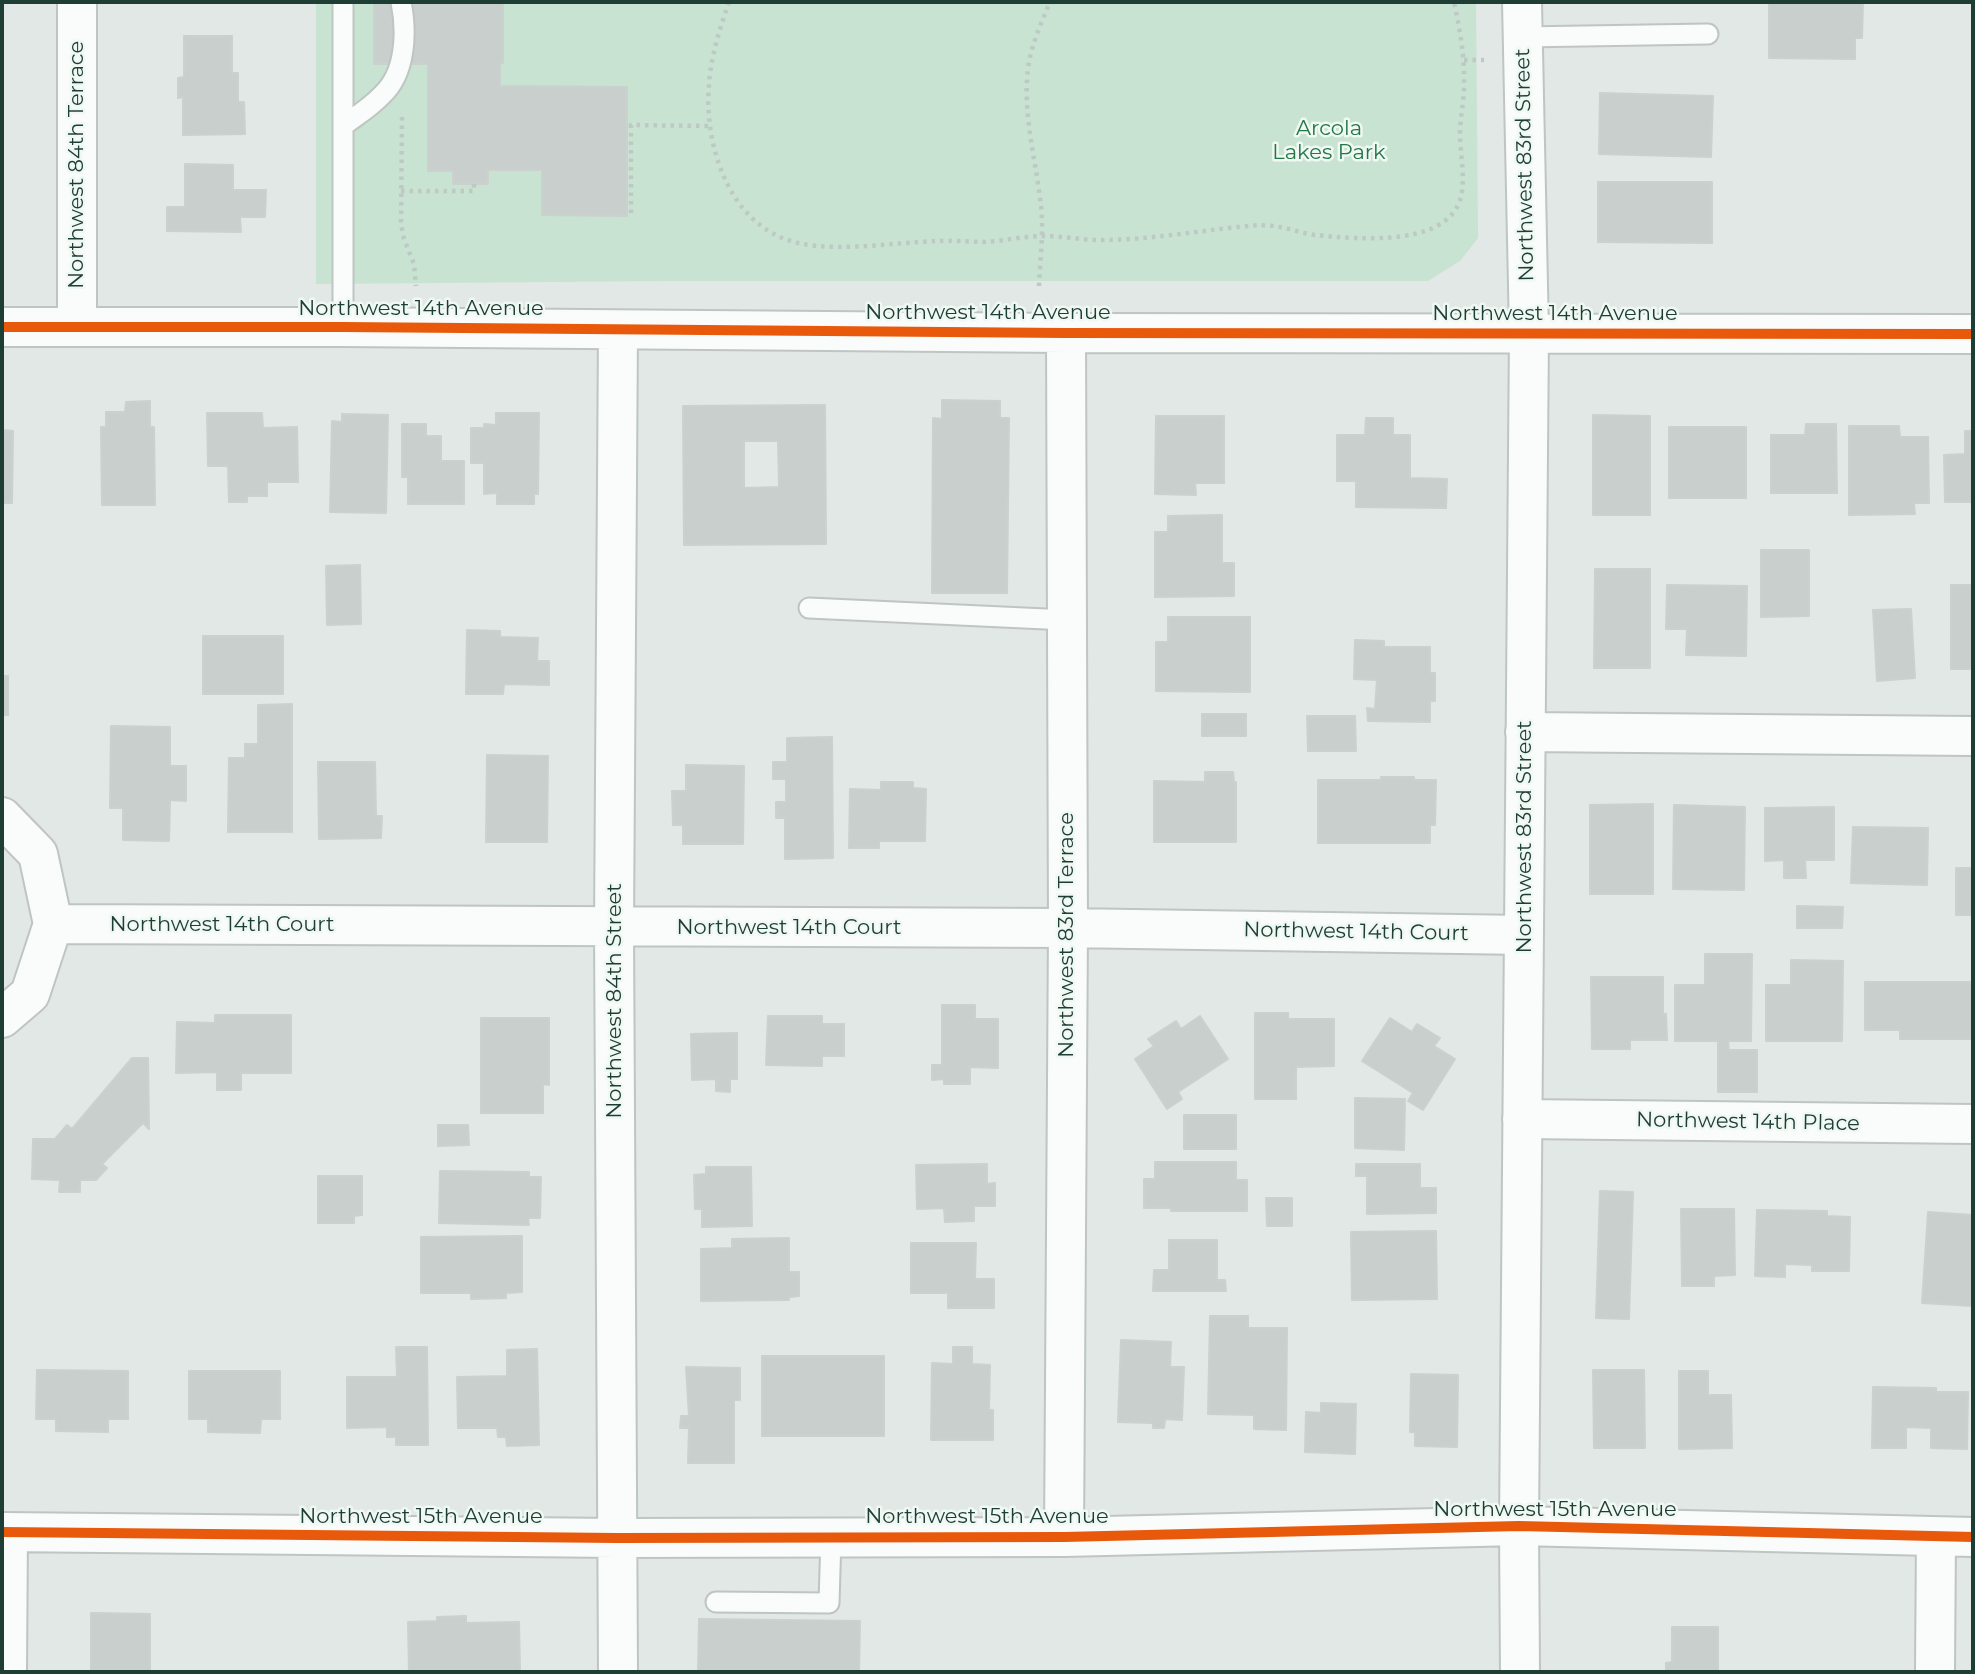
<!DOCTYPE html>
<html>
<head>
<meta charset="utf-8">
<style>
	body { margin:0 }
	#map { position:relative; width:1975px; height:1674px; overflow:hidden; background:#e1e8e5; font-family:Montserrat,sans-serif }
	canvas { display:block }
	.frame { position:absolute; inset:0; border:4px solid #1e3d35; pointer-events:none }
</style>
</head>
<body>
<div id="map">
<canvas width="1975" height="1674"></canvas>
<div class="frame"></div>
</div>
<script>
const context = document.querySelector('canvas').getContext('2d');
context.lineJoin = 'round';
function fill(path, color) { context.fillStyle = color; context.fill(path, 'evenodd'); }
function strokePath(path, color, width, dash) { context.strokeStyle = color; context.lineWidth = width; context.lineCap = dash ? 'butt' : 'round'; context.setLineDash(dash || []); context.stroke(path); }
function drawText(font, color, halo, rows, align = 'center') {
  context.font = font + ' Montserrat,sans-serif'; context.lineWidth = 5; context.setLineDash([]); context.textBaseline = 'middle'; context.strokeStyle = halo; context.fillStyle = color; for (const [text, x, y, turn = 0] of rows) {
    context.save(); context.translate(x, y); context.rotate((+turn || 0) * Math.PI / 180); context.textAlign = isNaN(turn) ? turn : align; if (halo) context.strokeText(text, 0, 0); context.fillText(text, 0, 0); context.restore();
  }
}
fill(new Path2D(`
	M316,2H1476L1478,238L1460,261L1428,281H663L316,284Z`), '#c8e3d1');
const building = new Path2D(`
	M374,2H503V63H500V86L627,87V216L542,215V170H488V184H453V171H428V64H374Z
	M1769,2H1863L1862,38H1855V59L1769,58Z
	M184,36H232V73H238V102H244L245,134L183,135V97L178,98V78L184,77Z
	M1600,93L1713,96L1711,157L1599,154Z
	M185,164L233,165V190H266L265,217H240L241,232L167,231V207H185Z
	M1598,182H1712V243L1598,242Z
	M942,400L1000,401V418H1009L1007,593H932L933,418L942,419Z
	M150,401V427H154L155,505H102L101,427H106V412H125L126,402Z
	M825,405L826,544L684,545L683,406ZM744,441H778L779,487L744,488Z
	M207,413H262L263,428L297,427L298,482H267V496H247V502H229L228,466H208Z
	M496,413H539L538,494H534V504H497V493L484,494V463H471V428H484V424L496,425Z
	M342,414L388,415L386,513L330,512L332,421L342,422Z
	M1593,415L1650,416V515H1593Z
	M1156,416H1224V483H1195L1196,495L1155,494Z
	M1366,418H1393V435H1410V478L1447,479L1446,508L1356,507V481H1337V435H1365Z
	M402,424H426V436H441V461H464V504H408V477H402Z
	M1806,424H1836L1837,493H1771V435H1805Z
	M1849,426H1899L1900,437H1928L1929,503H1914L1915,514L1849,515Z
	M1669,427H1746V498H1669Z
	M2,430L13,431L12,503H2Z
	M1965,431H1973V502H1945L1944,455L1965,454Z
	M1222,515V563H1234V596L1155,597V532H1168V516Z
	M1761,550H1809V616L1761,617Z
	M360,565L361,624L327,625L326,566Z
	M1595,569H1650V668H1594Z
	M1667,585L1747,586L1746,656L1686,655L1687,629H1666Z
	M1951,585H1973V669H1951Z
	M1911,609L1915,678L1877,681L1873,610Z
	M1168,617H1250V692L1156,691V642H1168Z
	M467,630L500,631V637L538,638L537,661H549V685L504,684L503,694H466Z
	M203,636H283V694H203Z
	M1355,640L1384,641V647H1430V673H1435V701H1430V722L1368,721L1367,708L1375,709L1377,680L1354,679Z
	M2,676H8V715H2Z
	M292,704V832H228L229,758H245V744H258V705Z
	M1202,714H1246V736H1202Z
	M1307,716H1355L1356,751H1308Z
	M111,726L170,727V766H186V801L170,800L169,841L123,840V808H110Z
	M832,737L833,858L785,859V818H776V802H786V779H773V762H787V738Z
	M487,755L548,756L547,842H486Z
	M318,762H375L376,816H382L381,838L319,839Z
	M686,765L744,766L743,844H683V825H673L672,791H686Z
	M1205,772H1233L1234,782H1236V842H1154V781L1205,782Z
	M1381,777H1414V780H1436L1435,825H1430V843H1318V780H1381Z
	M881,782H913V788L926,789L925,841H879V848H849L850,789L881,790Z
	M1653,804V894H1590V805Z
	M1674,805L1745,807L1744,890L1673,889Z
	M1834,807V860H1805L1806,878H1784V860L1765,861V808Z
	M1853,827L1928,828L1927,885L1851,883Z
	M1956,868H1973V915H1956Z
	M1797,906L1843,907L1842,928H1797Z
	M1705,954H1752L1751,1041H1728L1729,1050H1757V1092H1718V1041H1675V985H1705Z
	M1791,960L1843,961L1842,1041H1766V985H1791Z
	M1591,977H1663V1014H1666L1667,1040H1630V1049H1592Z
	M1865,982H1972V1039H1900V1030H1865Z
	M942,1005H975V1019H998V1068L970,1067V1084H944V1079L932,1080V1065H942Z
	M1255,1013H1288V1019H1334V1066L1296,1067V1099H1255Z
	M215,1015H291V1073H241V1090H217V1072L176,1073L177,1022L215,1023Z
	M768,1016H822V1024H844V1056H822V1066L766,1065Z
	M1200,1016L1228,1059L1178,1092L1182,1099L1167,1109L1135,1059L1154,1046L1148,1039L1176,1021L1181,1029Z
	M481,1018H549V1085L543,1084V1113H481Z
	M1390,1018L1412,1032L1417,1024L1440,1038L1434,1046L1455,1059L1423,1110L1408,1101L1413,1093L1362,1061Z
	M737,1033V1079H730V1092L716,1091V1079L692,1080L691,1034Z
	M132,1058H148L149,1129L143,1123L102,1164L107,1168L96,1180H80V1192H59L60,1180L32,1179L33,1139H55L67,1125L72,1129Z
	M1355,1098L1405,1099L1404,1150L1355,1148Z
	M1184,1115H1236V1149H1184Z
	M438,1125H468L469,1145L438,1146Z
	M1155,1162H1236V1180H1247V1211H1171V1208H1144V1179H1155Z
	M987,1164V1184L995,1183V1206H974V1221L945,1222L944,1208L917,1209L916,1165Z
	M1356,1164H1420V1188H1436V1213L1367,1214V1176H1356Z
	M706,1167H751L752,1226L702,1227V1209H695L694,1175L706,1174Z
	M440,1171L529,1172V1177H541L540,1218H528L529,1225L439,1223Z
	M318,1176H362V1215L354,1216V1223H318Z
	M1600,1191L1633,1192L1629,1319L1596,1318Z
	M1266,1198H1292V1226H1267Z
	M1681,1209H1734L1735,1275L1714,1276V1286H1682Z
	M1757,1210L1827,1211V1216L1850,1217L1849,1271H1812V1265L1785,1264V1277L1755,1276Z
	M1928,1212L1973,1215L1972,1306L1922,1303Z
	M1436,1231L1437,1299L1352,1300L1351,1232Z
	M522,1236V1292L506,1293V1298L471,1299V1293H421V1237Z
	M789,1238V1272H799V1296L789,1297V1300L701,1301V1249L732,1248V1239Z
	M1169,1240H1217V1280H1225L1226,1291H1153L1154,1270H1169Z
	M911,1243H976L975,1279H994V1308H948V1293H911Z
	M1210,1316H1248V1328H1287L1286,1430L1254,1429V1415L1208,1414Z
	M1121,1340L1171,1342L1170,1367H1184L1182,1420L1165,1419L1164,1428H1153V1423L1118,1422Z
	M396,1347H427L428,1445H396V1437H387V1427L347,1428V1377H397Z
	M953,1347H972V1364L990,1365L989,1410H993V1440H931L932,1363L953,1364Z
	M537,1349L539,1445L507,1446L506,1437H498L497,1428H458L457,1377L507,1376V1350Z
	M762,1356H884V1436H762Z
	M686,1367L740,1368V1400H734V1463H688L689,1428H680L681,1416H689Z
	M37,1370L128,1371V1419H108V1432L56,1431V1419H36Z
	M1593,1370H1644L1645,1448H1594Z
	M189,1371H280V1419H261L260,1433L208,1432V1419H189Z
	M1679,1371H1708V1395H1731L1732,1448L1679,1449Z
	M1411,1374L1458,1375L1457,1447L1415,1446V1432H1410Z
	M1873,1387L1936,1388V1392H1968L1967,1449L1931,1448V1428L1906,1427V1448H1872Z
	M1321,1403L1356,1404L1355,1454L1305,1452L1306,1412L1321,1413Z
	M91,1613L150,1614V1672H91Z
	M466,1616V1623L519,1622L520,1672H409L408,1622L437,1621V1617Z
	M699,1619L860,1621L859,1672H698Z
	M1672,1627H1718V1672H1666V1663L1672,1662Z`);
fill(building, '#c8cfcc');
strokePath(building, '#cad1ce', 2);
const lane = new Path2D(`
	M1522,37L1708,34
	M343,126C356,116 371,107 382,95C406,73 407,32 401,2
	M343,327V2
	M809,608L1067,620
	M716,1602L829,1603L831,1537`);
const street = new Path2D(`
	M2,327H343L1066,333L1973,334
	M77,327V2
	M618,330L614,927L618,1672
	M1525,732L1973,736
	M2,817L38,854L53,924L30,994L2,1018
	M53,924L1068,928L1524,935
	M1522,1119L1973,1124
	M2,1532L618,1538L1064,1537L1519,1526L1973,1537
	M1064,1537L1068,928L1066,333
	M7,1672L8,1532
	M1520,1672L1519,1526L1529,333L1522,2
	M1935,1672L1936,1537`);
strokePath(lane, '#bec5c2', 23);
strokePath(street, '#bec5c2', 42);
strokePath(new Path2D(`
	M729,2C720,28 711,56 709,84C704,139 725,213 780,237C822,256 892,242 938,241C953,240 969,242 985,242C1004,241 1024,236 1043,236C1062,236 1082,240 1101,240C1153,240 1207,229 1259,225C1266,226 1273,225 1280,227C1292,229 1304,234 1316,235C1355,239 1441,247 1459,203C1467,183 1460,156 1460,134C1460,118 1464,102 1464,86C1465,57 1460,30 1454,2
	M1464,60H1484
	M402,117L401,224L404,239L414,264L416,286
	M401,191H474V184
	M631,213V125L711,126
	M1039,286C1040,260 1044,232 1041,206C1036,159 1021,110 1029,62C1033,41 1042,21 1050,2`), '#bec9c6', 4.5, [3.5, 5]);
strokePath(lane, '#fafcfb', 19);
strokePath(street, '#fafcfb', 38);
strokePath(new Path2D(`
	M2,327H343L1066,333L1973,334
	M2,1532L618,1538L1064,1537L1519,1526L1973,1537`), '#e8590c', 10);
drawText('21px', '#247746', '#eff8f3', [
	["Arcola",1329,129],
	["Lakes Park",1329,153]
]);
drawText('21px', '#1e3d35', '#eff8f3', [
	["Northwest 84th Terrace",77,165,-90],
	["Northwest 83rd Street",1525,165,-91],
	["Northwest 14th Avenue",421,309],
	["Northwest 14th Avenue",988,313],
	["Northwest 14th Avenue",1555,314],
	["Northwest 83rd Street",1525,837,-90],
	["Northwest 14th Court",222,925],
	["Northwest 14th Court",789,928],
	["Northwest 14th Court",1356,932,1],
	["Northwest 83rd Terrace",1067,935,-90],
	["Northwest 84th Street",615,1001,-90],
	["Northwest 14th Place",1748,1122,1],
	["Northwest 15th Avenue",1555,1510],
	["Northwest 15th Avenue",421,1517],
	["Northwest 15th Avenue",987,1517]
]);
</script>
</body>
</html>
